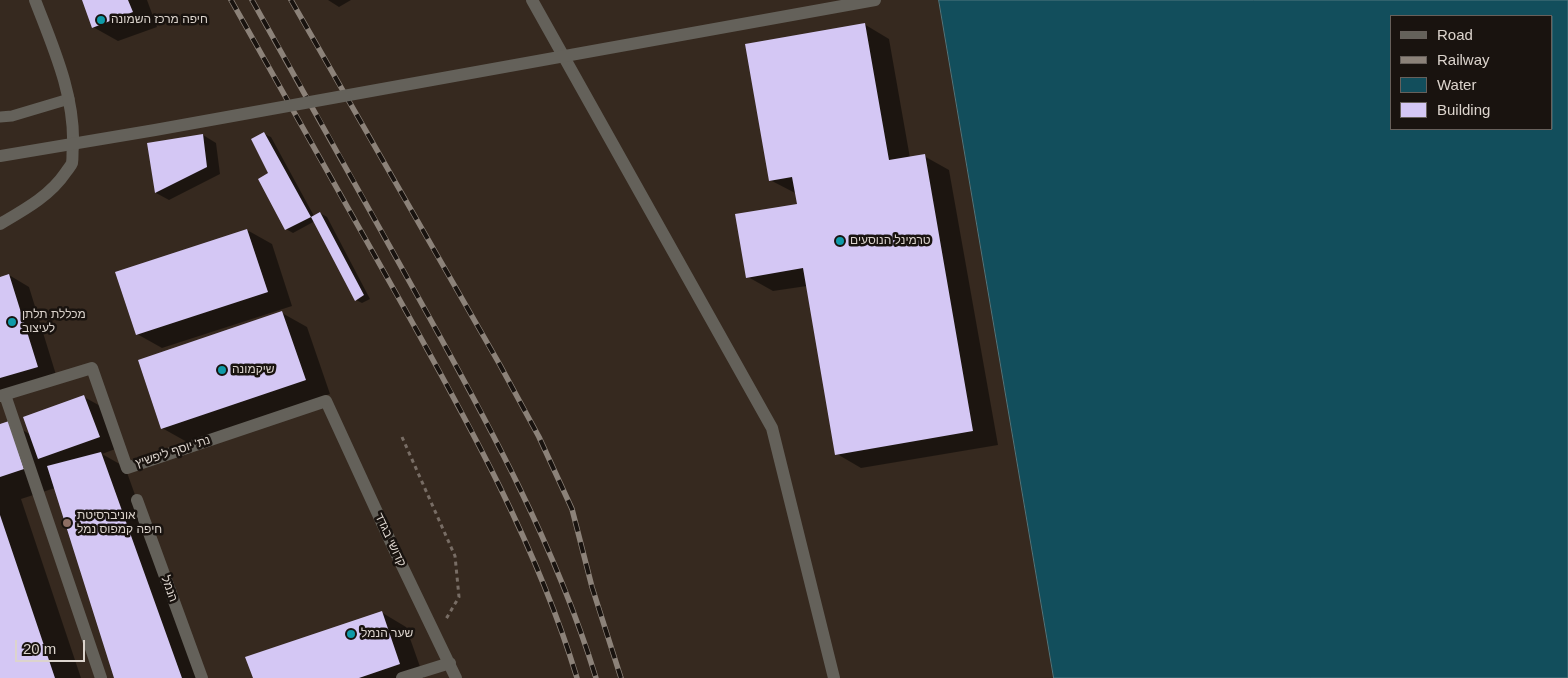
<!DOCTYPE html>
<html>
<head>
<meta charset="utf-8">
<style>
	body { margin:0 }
	#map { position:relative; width:1568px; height:678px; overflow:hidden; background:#36291f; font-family:Arial,sans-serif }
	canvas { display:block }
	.legend { position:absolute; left:1390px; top:15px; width:162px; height:115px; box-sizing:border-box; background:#19130f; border:1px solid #67605b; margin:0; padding:6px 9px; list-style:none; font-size:15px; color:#dcd4cd }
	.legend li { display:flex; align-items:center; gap:10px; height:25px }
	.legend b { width:25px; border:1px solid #67605b }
	.scale { position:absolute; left:15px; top:640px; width:70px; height:22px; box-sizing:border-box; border:2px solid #dcd4cd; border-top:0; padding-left:6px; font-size:15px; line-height:18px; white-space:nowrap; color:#dcd4cd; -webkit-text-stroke:4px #19130f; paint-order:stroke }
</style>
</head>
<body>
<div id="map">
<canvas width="1568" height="678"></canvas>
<ul class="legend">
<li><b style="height:6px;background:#64615a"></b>Road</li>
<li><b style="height:6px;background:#8c8279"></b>Railway</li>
<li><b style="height:14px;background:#124e5c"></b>Water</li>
<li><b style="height:14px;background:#d4c7f4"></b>Building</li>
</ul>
<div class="scale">20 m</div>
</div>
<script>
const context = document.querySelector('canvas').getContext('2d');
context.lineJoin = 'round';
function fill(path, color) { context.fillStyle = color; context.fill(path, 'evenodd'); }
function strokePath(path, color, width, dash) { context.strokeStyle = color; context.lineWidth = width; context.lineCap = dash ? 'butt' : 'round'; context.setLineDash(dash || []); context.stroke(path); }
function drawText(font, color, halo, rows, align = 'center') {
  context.font = font + ' Arial,"Noto Sans Hebrew",sans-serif'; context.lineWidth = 5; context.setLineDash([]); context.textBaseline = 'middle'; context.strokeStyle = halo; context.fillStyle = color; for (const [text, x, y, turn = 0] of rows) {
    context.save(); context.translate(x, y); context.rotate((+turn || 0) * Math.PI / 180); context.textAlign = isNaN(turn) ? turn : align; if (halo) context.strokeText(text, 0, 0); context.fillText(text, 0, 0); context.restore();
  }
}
const water = new Path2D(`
	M939,0H1568V678H1054ZM1392,16H1552V129H1392Z`);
fill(water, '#124e5c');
strokePath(water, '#4f767e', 1);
fill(new Path2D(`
	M84,0H147L157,27L118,41L93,27Z
	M328,0H351L339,7Z
	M864,24L889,39L910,158L924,156L949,170L998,445L861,468L837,454L807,286L773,291L748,277L798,205L797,194L770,180Z
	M264,134L271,137L314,216L320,213L327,217L370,299L362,303L356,300L315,221L293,233L286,229L270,173Z
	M203,135L216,143L220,174L169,200L156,193L148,144Z
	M247,230L272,244L292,306L162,348L137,334Z
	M9,275L29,287L57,378L0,395V278Z
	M282,313L307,327L330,394L187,442L162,428Z
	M84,397L104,408L118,448L102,454L125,467L201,678H115L55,488L21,499L81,678H0V425L9,422L31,435Z
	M381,612L406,627L424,678H254Z`), '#0007');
fill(new Path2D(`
	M82,0H128L133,12L92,28Z
	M865,23L889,160L925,154L973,431L835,455L803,268L746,278L735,214L797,204L792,177L769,181L745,44Z
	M264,132L311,217L285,230L258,179L268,173L251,139Z
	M203,134L207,167L155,193L147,143Z
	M320,212L364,295L355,301L311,217Z
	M247,229L268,292L136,335L115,272Z
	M9,274L38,367L0,378V277Z
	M282,311L306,380L161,429L138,360Z
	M84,395L100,437L38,459L23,417Z
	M9,421L24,469L0,477V424Z
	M101,452L182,678H114L47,466Z
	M0,515L55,678H0Z
	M382,611L400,664L359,678H253L245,657Z`), '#d4c7f4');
strokePath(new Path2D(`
	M402,437L455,556L459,597L446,619`), '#786d65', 3, [4, 4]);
strokePath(new Path2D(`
	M0,117L12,116L69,99`), '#64615a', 11);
strokePath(new Path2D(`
	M532,0L772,428L834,678
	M0,224C24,210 50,196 66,172C68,169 71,166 72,163C73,158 72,152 73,147C75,95 53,47 35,0
	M5,395L101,678
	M0,396L92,368L127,468L326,401L394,549L456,678
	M137,500L202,678
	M402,678L450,663`), '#64615a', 12);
const rail = new Path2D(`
	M231,0C288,101 345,203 402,304C469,424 537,546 577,678
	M252,0C308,99 363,198 418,297C486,419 555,544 596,678
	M291,0L500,365L539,437L572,509L592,587L621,678`);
strokePath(rail, '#8c8279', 5.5);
strokePath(rail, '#19130f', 4, [11]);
strokePath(new Path2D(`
	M0,156L155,130L875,0`), '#64615a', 12);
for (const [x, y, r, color] of [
	[101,20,5,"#0f9aa8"],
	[840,241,5,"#0f9aa8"],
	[12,322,5,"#0f9aa8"],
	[222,370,5,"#0f9aa8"],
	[67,523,5,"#8d6e63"],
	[351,634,5,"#0f9aa8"]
]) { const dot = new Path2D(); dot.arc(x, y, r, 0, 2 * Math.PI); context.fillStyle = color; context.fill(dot); strokePath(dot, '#19130f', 2); }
drawText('12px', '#dcd4cd', '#19130f', [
	["חיפה מרכז השמונה",111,20],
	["טרמינל הנוסעים",850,241],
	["מכללת תלתן",22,315],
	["לעיצוב",22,329],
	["שיקמונה",232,370],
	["אוניברסיטת",77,516],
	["חיפה קמפוס נמל",77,530],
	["שער הנמל",361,634]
], 'left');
drawText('12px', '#dcd4cd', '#19130f', [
	["נת' יוסף ליפשיץ",173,452,-18],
	["קדושי בגדד",390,540,65],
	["הנמל",169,589,70]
]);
</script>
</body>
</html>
